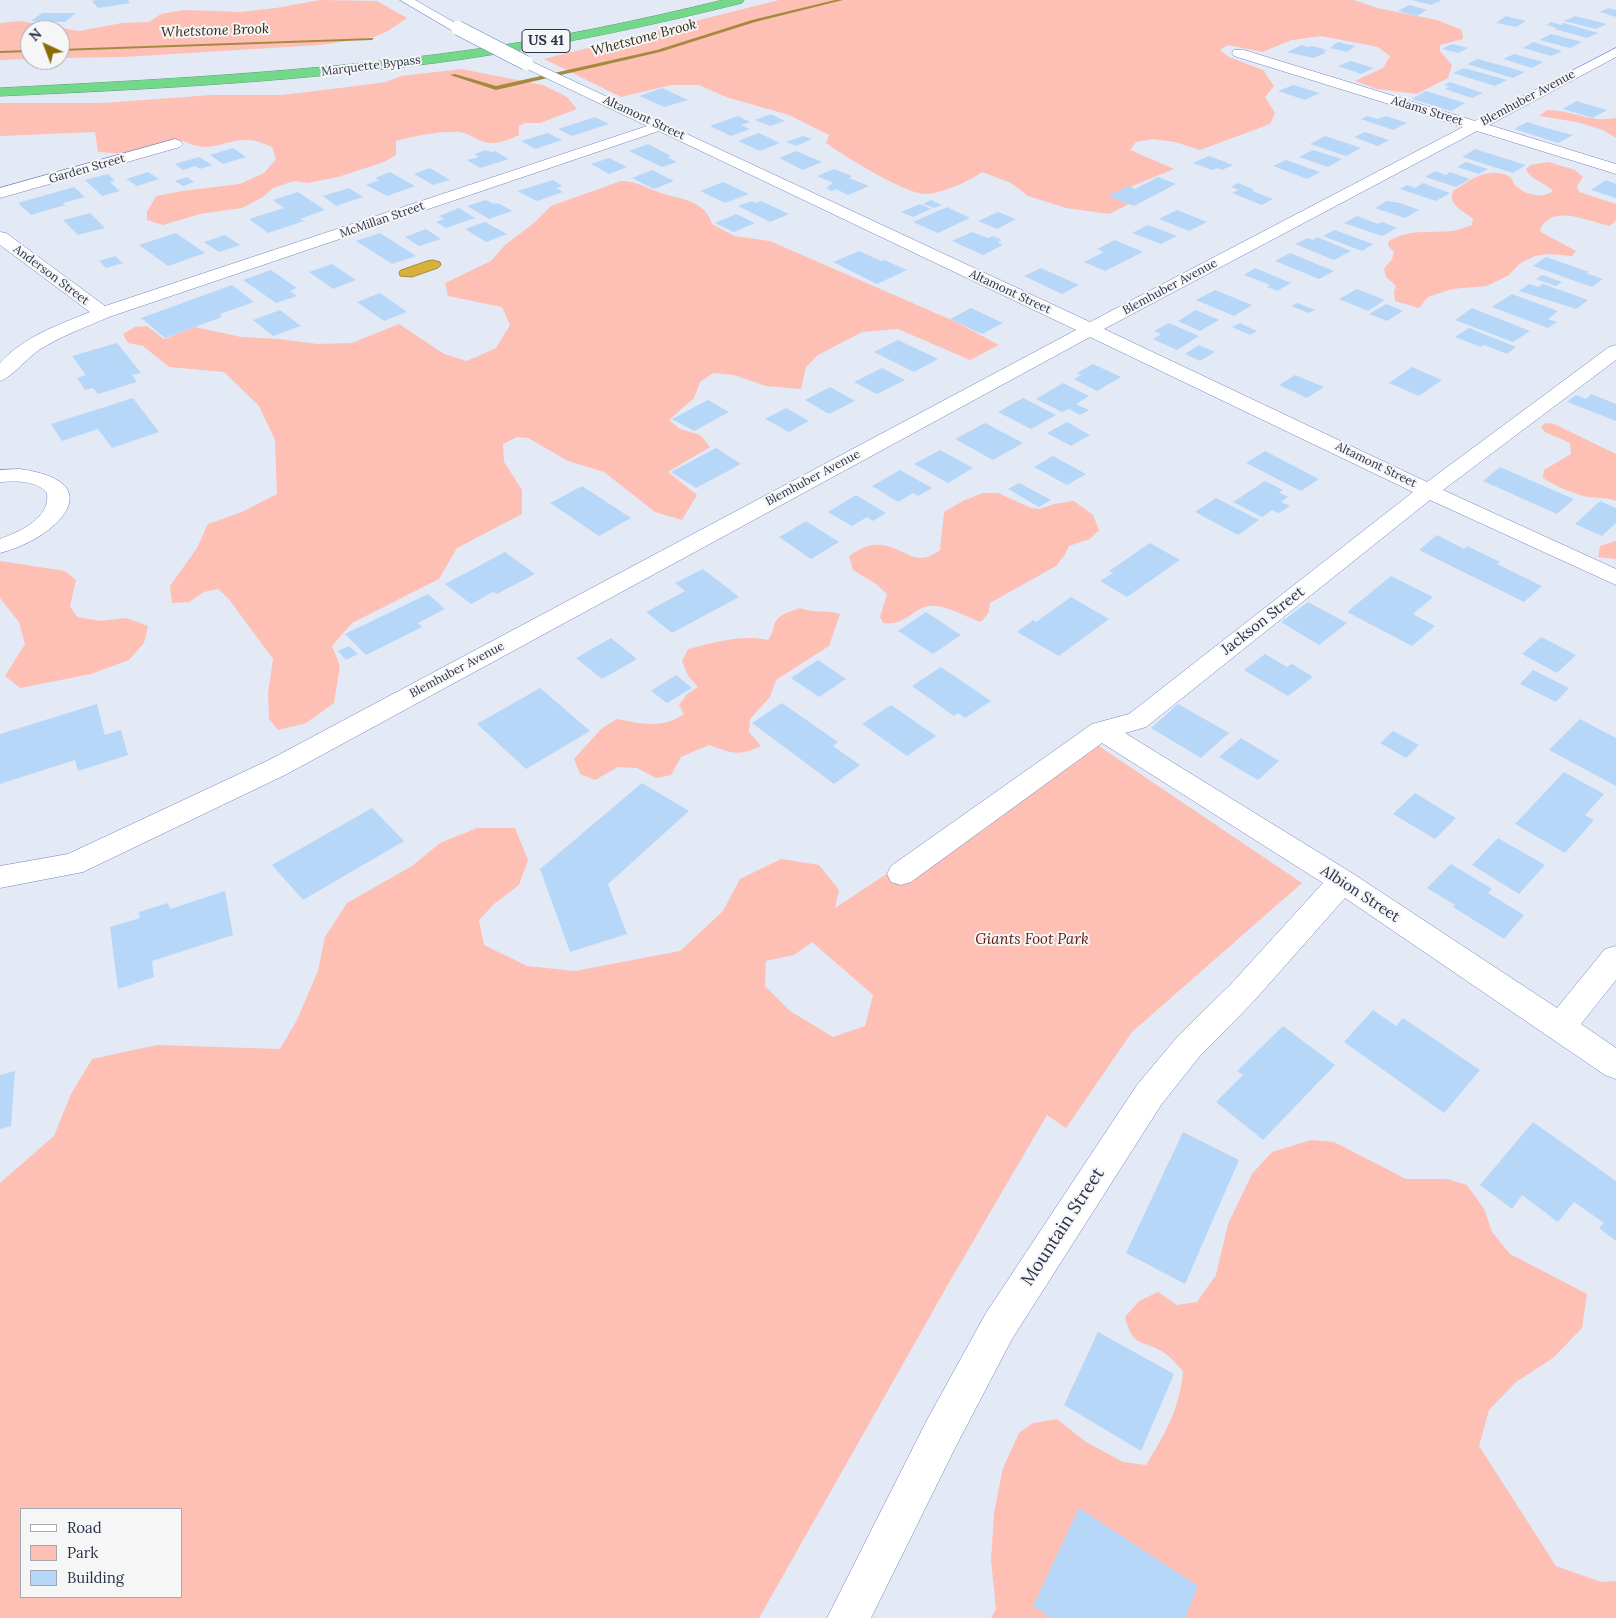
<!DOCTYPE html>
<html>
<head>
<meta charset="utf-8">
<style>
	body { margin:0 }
	#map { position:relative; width:1616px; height:1618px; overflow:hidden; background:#e4e9f6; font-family:Lora,serif }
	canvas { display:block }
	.legend { position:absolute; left:20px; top:1508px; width:162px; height:90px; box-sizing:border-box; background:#f6f6f6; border:1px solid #a4a8b2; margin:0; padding:6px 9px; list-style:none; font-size:15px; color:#2a324c }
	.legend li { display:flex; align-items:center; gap:10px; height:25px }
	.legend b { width:25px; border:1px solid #a4a8b2 }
	.north { position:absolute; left:20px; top:20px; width:50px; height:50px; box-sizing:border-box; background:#f6f6f6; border:1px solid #a4a8b2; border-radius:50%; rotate:317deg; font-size:14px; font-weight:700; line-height:20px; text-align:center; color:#2a324c }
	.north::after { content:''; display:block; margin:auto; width:18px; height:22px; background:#886b09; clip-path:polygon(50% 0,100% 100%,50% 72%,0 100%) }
</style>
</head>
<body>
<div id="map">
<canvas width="1616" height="1618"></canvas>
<ul class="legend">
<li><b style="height:6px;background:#fff"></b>Road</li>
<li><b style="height:14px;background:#febfb5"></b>Park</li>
<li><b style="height:14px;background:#b7d7f9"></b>Building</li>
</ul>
<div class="north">N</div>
</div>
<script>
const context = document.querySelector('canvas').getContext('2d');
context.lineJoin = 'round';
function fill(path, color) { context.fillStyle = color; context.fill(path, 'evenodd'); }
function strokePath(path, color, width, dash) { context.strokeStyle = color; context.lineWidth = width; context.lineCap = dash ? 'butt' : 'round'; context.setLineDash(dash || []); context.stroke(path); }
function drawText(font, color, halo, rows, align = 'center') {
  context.font = font + ' Lora,serif'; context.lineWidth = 4; context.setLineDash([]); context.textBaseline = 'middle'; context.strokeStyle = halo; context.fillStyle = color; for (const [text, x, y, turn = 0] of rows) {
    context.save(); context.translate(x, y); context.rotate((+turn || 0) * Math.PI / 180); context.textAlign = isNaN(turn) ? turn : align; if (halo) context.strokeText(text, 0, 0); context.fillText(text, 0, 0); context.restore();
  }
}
fill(new Path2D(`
	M320,0L377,1L407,18L388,31L374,37L320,45L124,57L60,58V30H30V59L0,60V23L20,21L79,31L122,23L149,22L161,14L183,10L241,12L276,8Z
	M779,0H1354L1377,8L1437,20L1462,30L1463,39L1440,45V51L1452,65L1448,78L1417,94L1377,89L1355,81L1383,68L1390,56L1378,47L1321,36L1292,40L1262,52L1228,45L1220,50L1229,57L1263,70L1274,86L1265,97L1275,113L1270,124L1200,150L1175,142L1153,139L1136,142L1130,150L1174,169L1123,190L1129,204L1109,214L1066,208L1028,196L1011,183L982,172C970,181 940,194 925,194C906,194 844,156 826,143L829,135L789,115L726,97L699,85H671L621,97L544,59Z
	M461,69L543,85L567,97L577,109L540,123H525L519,126V135C508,140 497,145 485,142C476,140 469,133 459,132C441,131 414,136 396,141V155L384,162L338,177L308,183L294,181L273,188L263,197L242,208L200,214L163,225L147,220V212L156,196L182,191L240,184L264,173L276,159L272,147C265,144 256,140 249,140C221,139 213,155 183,141L128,154L98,152L95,132L0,136V103H103L211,95H282L356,86L386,82L401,76Z
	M1547,110C1574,110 1588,123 1616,118V138L1603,130L1577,122L1539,116Z
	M1548,162L1575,170L1583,177L1577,186L1579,192L1616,204V220L1610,226C1589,222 1553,203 1540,229L1541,232L1576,251L1572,256L1547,254L1535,256L1519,264L1509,275L1487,286L1452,289L1428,297L1419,308L1395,301L1394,292L1396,286L1386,277L1384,269L1392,259L1394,252L1388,246L1389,241C1408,229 1430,233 1452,231C1459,230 1465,227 1472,225L1473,219C1463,210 1448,206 1453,191C1464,184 1477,174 1491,173C1496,172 1506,174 1510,177C1512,178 1513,183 1514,184C1523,194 1542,200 1553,191C1545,182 1530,180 1526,169L1531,165Z
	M621,181C636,181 644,187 658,192C677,199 705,199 712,224L734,236L770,241L956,322L999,345L970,360L898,329L862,332L818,355L806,367L801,389L766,386L734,375L713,373L700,382L694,398L669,420L680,429L700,435L710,447L668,472L697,495L682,520L655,512L604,472L568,461L528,438L517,437L503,444L504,462L522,490V514L457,548L439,579L352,623L332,646L340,666L334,703L306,723L278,730L269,719L268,693L273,659L228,598L218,589L204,592L189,602L172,603L170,586L197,548L208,524L242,512L277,494L275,440L259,406L224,372L169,367L143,346L128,343L123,334L135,327L147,326L164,339L195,327L241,337L279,339L317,344L352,343L399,324L444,354L467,361L496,348L510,325L502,307L448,296L445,283L491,261L505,245L534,223L551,206Z
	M1545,423L1554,424L1616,454V501C1606,497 1598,499 1588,497C1572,493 1557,487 1543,478L1544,470L1571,454L1570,443L1545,432L1541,427Z
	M983,493H998L1031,508L1040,509L1054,504L1074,501L1093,515L1099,530L1090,539L1069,546L1064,556L1056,566L990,603L989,612L981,622C966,617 944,604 929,606C914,608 905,626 883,623L880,617L887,594L876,584L853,570L849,556C858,550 869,543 882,545C906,548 915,569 940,550L944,512L963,501Z
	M1616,541V559L1598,557L1600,546Z
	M0,561L65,571L76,580L70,606L77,617L101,621L126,618L148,626L144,643L129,660L91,674L20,688L5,676L25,644L19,622L0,598Z
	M800,608C815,614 824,609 840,614L829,646L776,680L770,697L750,719L749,732L761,746C738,757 732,753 709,745L681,757L671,775L656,778L637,768L618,767L595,780L580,774L574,759L601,729L617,719C641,724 663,729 684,714L679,705L687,694L698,687L688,676L682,661L688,649C714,643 741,634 768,640C772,635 772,632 774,626C777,614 790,612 800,608Z
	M1090,740L1302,883L1132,1032L1066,1128L1047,1115L950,1281L759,1618H0V1183L54,1136L71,1094L92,1059L157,1045L280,1049L297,1020L318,971L325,937L347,903L412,866L440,843L477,828H515L528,860L519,885L494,904L479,920L484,945L527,966L575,971L680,951L723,911L740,879L781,859L819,865L839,890L835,908ZM812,942L873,995L865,1026L833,1037L790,1011L765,986L766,961L794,955ZM21,1509H181V1597H21Z
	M1311,1140L1334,1142L1406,1179H1447L1467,1185L1484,1209L1492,1232L1510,1254L1587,1294L1582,1328L1553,1358L1516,1382L1489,1410L1479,1446L1556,1566L1601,1582L1616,1581V1618H991L996,1609L991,1560L994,1513L1003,1468L1019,1433L1033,1423L1057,1419L1086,1442L1123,1462L1146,1465C1165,1434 1180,1408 1183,1371C1177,1365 1170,1356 1163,1352C1141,1339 1133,1348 1125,1317L1139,1301L1158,1292L1177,1305L1197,1302L1216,1275L1228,1224L1252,1174L1272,1152Z`), '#febfb5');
const water = new Path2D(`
	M433,260L440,262L441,265L438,268L412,277L400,276L399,272L401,270L427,261Z`);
fill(water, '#d8b03a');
strokePath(water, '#a48a3f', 1);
fill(new Path2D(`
	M835,0H843L755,22L660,52L496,90L450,75L455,74L496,86L657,50L752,20Z
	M374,38L372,40L60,51V49Z
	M30,50V52L0,53V51Z`), '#a48a3f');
fill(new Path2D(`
	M96,0H128L130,3L98,8L92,1Z
	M1412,0H1442L1431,5Z
	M1409,5L1427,10L1417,16L1398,11Z
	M1608,8L1616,10V17L1600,12Z
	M42,13H76L65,22L31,21Z
	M1506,16L1526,21L1516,27L1496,23Z
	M1575,16L1607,24L1596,29L1564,21Z
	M1551,22L1561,25L1564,23L1598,33L1587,38L1554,29L1557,28L1546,25Z
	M1551,34L1582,42L1570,48L1539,40Z
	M1338,42L1355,46L1347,52L1330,48Z
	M1533,42L1562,51L1552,56L1523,48Z
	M1452,44L1468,48L1458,53L1442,49Z
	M1302,45L1308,47L1312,46L1327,50L1323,52L1326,53L1313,58L1287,52Z
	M1514,54L1543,62L1532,68L1503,59Z
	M1478,59L1525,72L1513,78L1467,64Z
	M1351,61L1374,68L1361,74L1338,66Z
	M1464,68L1507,80L1495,86L1453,73Z
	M1450,82L1483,93L1472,98L1445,89L1450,87L1444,85Z
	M1293,85L1320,93L1305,100L1278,91Z
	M662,88L688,100L664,107L639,96Z
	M1426,91L1465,103L1451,111L1412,99Z
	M1576,101L1607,110L1593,118L1563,109Z
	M771,114L785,121L770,126L755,120Z
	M738,116L750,122L741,125L750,129L731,136L710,126Z
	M1367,116L1378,119L1386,116L1407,123L1393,130L1361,119Z
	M595,117L609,124L572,136L558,129Z
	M1527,122L1550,129L1573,135L1558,143L1514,129Z
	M1365,132L1389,140L1378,146L1354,137Z
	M548,133L562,140L535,149L521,141Z
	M759,133L780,143L760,151L738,141Z
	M803,136L812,139L796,146L786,142Z
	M1325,136L1361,148L1346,156L1310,144Z
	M648,144L671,156L667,157L677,162L662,167L629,151Z
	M233,148L246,157L223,164L210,155Z
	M1475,149L1526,165L1513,173L1462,157Z
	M486,150L491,152L495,151L509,159L480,168L467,160L479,157L474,154Z
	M1313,150L1342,159L1328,167L1299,157Z
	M796,151L822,162L803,170L779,158Z
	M1209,156L1233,165L1222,170L1217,168L1212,170L1193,163Z
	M199,157L212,165L200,169L195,166L183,170L175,164Z
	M609,158L627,167L609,174L591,164Z
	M1286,160L1320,172L1307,179L1273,166Z
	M1466,162L1488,169L1479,174L1457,167Z
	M430,168L450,180L433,185L414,174Z
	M834,169L852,176L849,178L869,186L848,195L836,189L832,191L826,188L833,183L817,176Z
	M652,170L674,181L654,189L632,178Z
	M1435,171L1446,175L1450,172L1470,179L1456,187L1425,177Z
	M148,172L159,179L137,186L126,179Z
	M390,172L415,186L387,196L366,185L379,180L375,178Z
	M108,174L115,181L110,182L120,191L102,196L85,180Z
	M187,177L194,182L183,186L175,181Z
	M1158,177L1176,184L1134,206L1108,196L1129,186L1135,189Z
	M553,180L563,186L556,188L563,192L537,201L517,191Z
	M1606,180L1616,184V198L1591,190Z
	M723,182L749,194L725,203L700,191Z
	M1238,183L1255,190L1252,191L1273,199L1262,205L1232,193L1239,190L1231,187Z
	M1423,183L1450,193L1436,201L1400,189L1407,185L1415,188Z
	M74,187L85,197L63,203L65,205L31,215L18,203Z
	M349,188L363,197L336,206L323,196Z
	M298,192L325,210L300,219L304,221L268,233L249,219L284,208L273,200Z
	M486,200L494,204L498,203L512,211L489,219L467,206Z
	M931,200L942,205L934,208L923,204Z
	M752,201L756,203L761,201L789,214L770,222L738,206Z
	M1387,201L1400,203L1419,210L1405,218L1375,208Z
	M920,204L931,209L913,217L901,212Z
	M947,207L970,218L938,233L913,222Z
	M459,208L475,218L446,228L436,222L444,219L439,216Z
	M1177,210L1207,222L1189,231L1159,219Z
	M998,212L1016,219L997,229L978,221Z
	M90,213L105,228L78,235L63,220Z
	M736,214L755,223L734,232L715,223Z
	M1357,216L1378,224L1382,222L1397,228L1382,236L1344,223Z
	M485,222L507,234L486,242L465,229Z
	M1148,225L1177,236L1161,244L1132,233Z
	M426,229L441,239L419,246L405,237Z
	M1335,230L1373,244L1362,251L1323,236Z
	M972,232L988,238L993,236L1002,240L997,242L1003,245L983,255L952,241Z
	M176,233L205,253L168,266L139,245Z
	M380,233L416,256L392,264L356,241Z
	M225,235L240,245L219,252L204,242Z
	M1317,237L1351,251L1334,260L1295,244L1308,238L1313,240Z
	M1115,240L1143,252L1105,271L1084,262L1104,252L1097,249Z
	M859,251L881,261L884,260L907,270L877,284L833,262Z
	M1290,253L1334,271L1319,279L1275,261Z
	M115,256L123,263L106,268L99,261Z
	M1546,257L1589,272L1586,273L1603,279L1592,287L1533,266Z
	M332,264L356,280L333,289L309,272Z
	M1041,268L1079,285L1062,294L1024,276Z
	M1255,268L1291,283L1277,291L1267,287L1270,285L1244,275Z
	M271,270L297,288L290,291L297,296L276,303L243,280Z
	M1542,275L1562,282L1556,286L1536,279Z
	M1529,284L1538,287L1543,284L1588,300L1576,309L1519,291Z
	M232,285L254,302L220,314L222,317L165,338L141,318Z
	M1357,289L1385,300L1368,311L1339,299Z
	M1215,290L1252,305L1234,316L1196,300Z
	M380,293L407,312L384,321L357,302Z
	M1512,294L1558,311L1548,319L1557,322L1548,328L1492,307Z
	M1297,303L1315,310L1309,313L1291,306Z
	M1386,304L1403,311L1387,321L1369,314Z
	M971,308L1003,323L982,334L950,319Z
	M1472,308L1530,331L1513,342L1455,320Z
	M280,310L301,326L273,336L253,320Z
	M1196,310L1219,320L1200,331L1178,321Z
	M1169,323L1199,336L1177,350L1153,339L1161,334L1154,331Z
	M1240,323L1257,331L1250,335L1232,327Z
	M1469,328L1516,347L1507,354L1484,345L1481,347L1455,337Z
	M898,340L938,359L914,372L874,352Z
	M117,343L141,373L132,375L137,382L98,394L93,388L85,390L77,378L86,375L72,356Z
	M1199,345L1215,352L1200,361L1185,354Z
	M1093,364L1121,377L1097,391L1074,379L1081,375L1077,373Z
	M1412,367L1442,380L1419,396L1389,383Z
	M882,368L905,380L877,394L854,382Z
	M1295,375L1324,387L1307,398L1279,385Z
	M1063,383L1089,396L1076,404L1089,410L1080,415L1069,409L1062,412L1036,399Z
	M830,387L855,401L829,414L805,400Z
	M1591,394L1616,404V421L1567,402L1576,395L1586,399Z
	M133,398L159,432L112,448L98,429L62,441L51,424Z
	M1023,398L1056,415L1031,429L998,412Z
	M708,400L729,412L694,431L672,419Z
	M786,408L809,421L789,432L765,419Z
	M1067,422L1090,435L1071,446L1047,433Z
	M985,423L1023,443L993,460L955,439Z
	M716,448L741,464L696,488L671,472Z
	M940,450L973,468L948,483L914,464Z
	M1265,451L1319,479L1301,491L1246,463Z
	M1053,456L1086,474L1067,485L1034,467Z
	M1500,467L1574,499L1557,514L1483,481Z
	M900,470L932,488L918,496L913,493L898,502L872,486Z
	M1265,481L1283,490L1279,492L1288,497L1281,502L1290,506L1279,513L1272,510L1262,517L1233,502Z
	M1019,483L1051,500L1039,507L1008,489Z
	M582,486L631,518L599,536L550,503Z
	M856,495L886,513L873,521L867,517L852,526L828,512Z
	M1216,498L1259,520L1238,535L1195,512Z
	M1600,501L1616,508V523L1602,536L1575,524Z
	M806,521L839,542L811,559L779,537Z
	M1437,535L1464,549L1467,546L1500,562L1497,564L1542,586L1524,602L1419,550Z
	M1150,543L1180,560L1127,597L1100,581L1113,573L1109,571Z
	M505,552L535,574L497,594L493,592L471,604L445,584Z
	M703,569L739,597L672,633L646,612L685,591L675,583Z
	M1391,576L1433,597L1413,614L1435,626L1412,646L1347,612Z
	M428,594L445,609L418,623L422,627L366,655L345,634Z
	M1071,597L1109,619L1059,656L1017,632L1033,620L1036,622Z
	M1308,602L1347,623L1319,645L1281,622Z
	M926,612L961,635L933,654L898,631Z
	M1541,637L1576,655L1557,673L1522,654Z
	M611,638L637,659L602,679L576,658Z
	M349,646L358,654L346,660L338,651Z
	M1265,654L1287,667L1292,664L1313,677L1288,696L1244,670Z
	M818,660L846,679L819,697L791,678Z
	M941,667L991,701L965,718L958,713L954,716L912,686Z
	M1533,670L1569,688L1556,702L1520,684Z
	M676,675L692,688L667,703L651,691Z
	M540,688L590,731L526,769L477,724Z
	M782,703L838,742L833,746L860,765L834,784L752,723Z
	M97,704L105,735L121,730L128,755L78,771L75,760L0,784V734Z
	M1178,704L1229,733L1201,758L1151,728Z
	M891,705L936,736L907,756L862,724Z
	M1580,719L1616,738V786L1549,750Z
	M1393,731L1419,745L1406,758L1380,743Z
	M1241,738L1279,761L1258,780L1219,757Z
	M1564,772L1604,794L1585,815L1594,820L1565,853L1515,824Z
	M642,783L689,811L608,884L627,934L570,952L540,869Z
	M1415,793L1456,818L1435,839L1393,814Z
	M372,808L404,841L303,900L272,865Z
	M1498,838L1545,865L1519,894L1472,865Z
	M1451,864L1492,889L1488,893L1524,915L1504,939L1453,907L1455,905L1427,888Z
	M225,891L233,935L152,961L154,977L118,989L110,927L140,918L139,912L168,903L170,909Z
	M1373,1010L1396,1026L1403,1018L1480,1070L1444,1113L1344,1042Z
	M1283,1026L1335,1065L1263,1140L1216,1102L1243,1075L1237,1071Z
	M15,1071L11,1126L0,1129V1075Z
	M1533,1122L1616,1181V1241L1599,1228L1604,1223L1574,1202L1558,1222L1522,1195L1512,1209L1480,1185Z
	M1183,1132L1239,1160L1185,1284L1126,1253Z
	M1098,1332L1174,1374L1141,1451L1064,1405Z
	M1079,1508L1198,1586L1185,1618H1051L1033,1606Z`), '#b7d7f9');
const minor = new Path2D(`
	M400,0H415L464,28L458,32L453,31Z
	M1616,48V57L1489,125L1616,164V174L1477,131L1104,329L1427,482L1609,347L1616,345V360L1443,490L1616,569V585L1430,500L1146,727L1125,733L1352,873L1557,1008L1605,949L1616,946V980L1581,1024L1616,1048V1079L1605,1075L1345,898L1253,1002L1200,1056L1161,1105L1012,1339L955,1448L871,1618H827L927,1420L986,1313L1137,1085L1178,1036L1231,984L1323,883L1102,743L911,882L901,885L891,882L887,874L891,866L1092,724L1129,714L1413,492L1090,337L287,774L83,872L0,888V866L68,854L269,760L1076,330L659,131L109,317C86,327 61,336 39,350C27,358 11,378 0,381V363C23,337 58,325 90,312L0,245V232L6,233L105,306L647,126L521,66L519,63L526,59L1090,322L1463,127L1234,56L1232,53L1234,50H1244L1475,121Z
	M175,139L180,141L183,144L180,147L0,198V188Z
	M20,469C114,482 56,539 0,553V539C19,532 51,518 47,493C36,480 15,481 0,482V470Z`);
const highway = new Path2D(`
	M723,0H744L742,3C650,26 558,45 464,59C310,81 155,89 0,96V88C155,80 310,72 463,51C551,39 637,21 723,0Z`);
strokePath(minor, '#7185c2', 1);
strokePath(highway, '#599e74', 1);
fill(minor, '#fff');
fill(highway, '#73d88a');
const minorBridge = new Path2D(`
	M458,28L526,63`);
strokePath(minorBridge, '#7185c2', 15, []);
strokePath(minorBridge, '#fff', 14);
drawText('12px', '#2a324c', '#f6f6f6', [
	["Marquette Bypass",371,66,-7],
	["Blemhuber Avenue",1528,98,-28],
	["Adams Street",1427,111,17],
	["Altamont Street",644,118,25],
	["Garden Street",87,169,-16],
	["McMillan Street",382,220,-19],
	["Anderson Street",51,275,37],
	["Blemhuber Avenue",1170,287,-28],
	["Altamont Street",1010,292,25],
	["Altamont Street",1376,465,26],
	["Blemhuber Avenue",813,478,-28],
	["Blemhuber Avenue",457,670,-28]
]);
drawText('italic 14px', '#322b18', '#f6f6f6', [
	["Whetstone Brook",215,31,-2],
	["Whetstone Brook",644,38,-15]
]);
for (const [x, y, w] of [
	[546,41,48]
]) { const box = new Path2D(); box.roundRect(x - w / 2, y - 11.5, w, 23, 4); context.fillStyle = '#f6f6f6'; context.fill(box); strokePath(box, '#2a324c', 1); }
drawText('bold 14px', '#2a324c', null, [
	["US 41",546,41]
]);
drawText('15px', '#2a324c', '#f6f6f6', [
	["Jackson Street",1263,621,-38],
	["Albion Street",1360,894,33]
]);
drawText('italic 15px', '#5c1710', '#f6f6f6', [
	["Giants Foot Park",1032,940]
]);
drawText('18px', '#2a324c', '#f6f6f6', [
	["Mountain Street",1063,1227,-57]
]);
</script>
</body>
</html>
